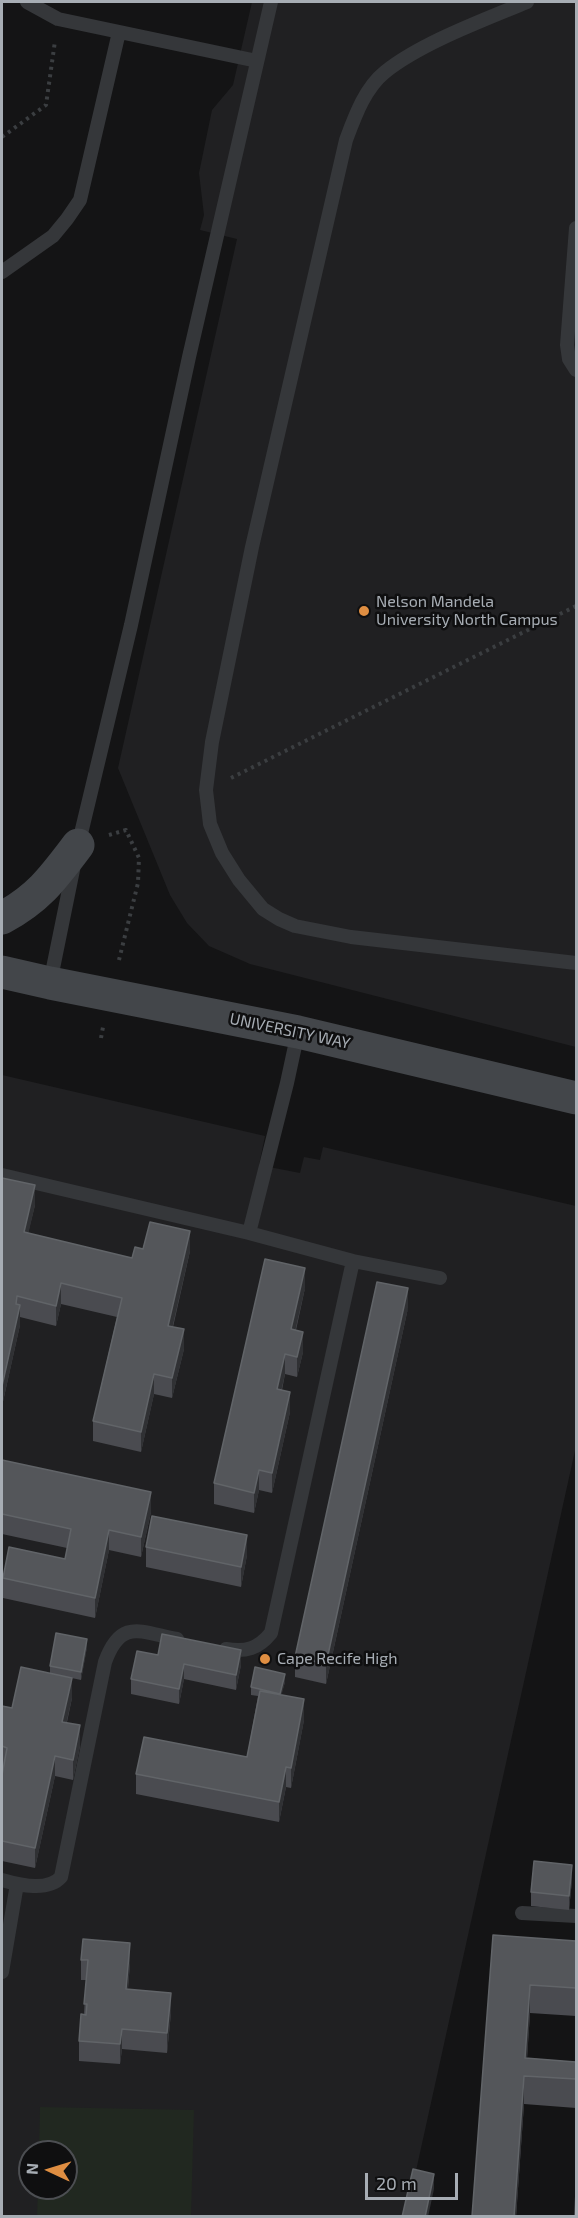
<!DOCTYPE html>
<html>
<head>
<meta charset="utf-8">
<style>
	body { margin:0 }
	#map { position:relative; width:578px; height:2218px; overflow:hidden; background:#141415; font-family:"Exo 2",sans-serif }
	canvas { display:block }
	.frame { position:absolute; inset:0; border:3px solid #a7adb4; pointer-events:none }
	.north { position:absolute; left:18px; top:2140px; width:60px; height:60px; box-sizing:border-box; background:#0f0f10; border:2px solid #4c4e52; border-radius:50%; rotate:274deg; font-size:16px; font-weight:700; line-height:24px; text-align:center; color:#a7adb4 }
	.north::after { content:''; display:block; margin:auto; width:21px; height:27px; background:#df8e42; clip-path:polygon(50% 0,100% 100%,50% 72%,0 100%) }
	.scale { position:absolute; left:365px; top:2173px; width:93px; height:27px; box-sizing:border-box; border:3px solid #a7adb4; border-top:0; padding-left:8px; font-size:18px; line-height:21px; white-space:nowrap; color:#a7adb4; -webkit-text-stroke:4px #0f0f10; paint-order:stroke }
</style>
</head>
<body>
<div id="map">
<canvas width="578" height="2218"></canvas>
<div class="frame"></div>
<div class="north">N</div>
<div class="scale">20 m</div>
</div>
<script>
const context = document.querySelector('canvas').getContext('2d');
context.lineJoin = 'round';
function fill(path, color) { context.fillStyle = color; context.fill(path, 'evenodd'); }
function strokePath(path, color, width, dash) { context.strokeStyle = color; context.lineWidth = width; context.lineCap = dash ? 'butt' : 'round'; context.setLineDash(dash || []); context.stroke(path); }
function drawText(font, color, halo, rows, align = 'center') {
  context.font = font + ' "Exo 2",sans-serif'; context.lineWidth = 5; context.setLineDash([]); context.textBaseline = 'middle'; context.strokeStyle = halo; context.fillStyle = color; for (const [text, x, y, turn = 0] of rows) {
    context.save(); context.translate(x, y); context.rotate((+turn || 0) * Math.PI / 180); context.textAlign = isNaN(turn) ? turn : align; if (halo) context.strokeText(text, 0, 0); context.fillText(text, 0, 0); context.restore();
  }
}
fill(new Path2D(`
	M252,2H576V1047L250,964L209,946L187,923L170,895L118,768L237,239L200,230L204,215L199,173L212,110L233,85Z
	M2,1075L265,1136L259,1165L300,1173L304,1157L320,1160L323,1147L576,1206V1446L406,2216H2ZM30,2152H66V2188H30Z`), '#202022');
fill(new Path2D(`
	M40,2107L194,2110L191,2216H37L38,2188L66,2187V2152H39Z`), '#212820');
strokePath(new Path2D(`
	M2,137L46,105L55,41
	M231,778L576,606
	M109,835L126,830L139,858L138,883L118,964
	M101,1038L103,1027`), '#3b3e41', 4, [3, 4.5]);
strokePath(new Path2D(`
	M27,2L58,19L257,61
	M527,2C484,20 421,43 385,72C365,88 355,116 346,140L252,547L212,742L206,790L210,824L222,853L239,880L263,909L279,919L295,926L351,937L576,963
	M576,228L567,345L569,359L576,370
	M2,272L53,236L67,219L80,200L119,32
	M78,846L131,625L189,357L271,2
	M50,983L74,865
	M2,1175L249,1233L353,1261L440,1278
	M249,1233L287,1083L298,1032
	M226,1649C246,1652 258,1649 271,1633L353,1261
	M2,1880C19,1885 48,1892 61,1877L105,1662C121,1618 140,1632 177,1639
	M522,1913L576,1916
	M2,1972L17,1884`), '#35373a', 14);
strokePath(new Path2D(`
	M2,918C39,898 53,878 78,845
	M2,972L50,983L298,1032L576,1098`), '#43464a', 33);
fill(new Path2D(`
	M2,1178L35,1205L28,1233L132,1258L143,1249L190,1251L173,1327L184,1349L172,1398L154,1394L141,1452L93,1441V1421L117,1317L61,1304L56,1326L20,1317V1325L2,1406Z
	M305,1288L296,1330L303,1352L297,1377L285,1374L282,1390L290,1412L272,1493L259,1490L254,1513L214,1504V1483Z
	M408,1308L326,1684L295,1677V1657Z
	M2,1460L151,1512L141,1557L109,1550L95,1618L3,1598V1578L65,1559L67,1548L2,1534Z
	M146,1547L247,1555L241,1587L146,1567Z
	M87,1647L81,1680L53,1674L72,1698L67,1722L80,1746L73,1780L55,1776L35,1868L2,1861V1775L3,1767H2V1706L12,1708L50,1673V1666Z
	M158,1655L241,1665L236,1690L184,1679L179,1704L131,1694V1679Z
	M285,1682L281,1695L304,1720L291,1788L286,1787L279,1822L136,1794V1774L247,1757L258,1696L251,1695V1687Z
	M572,1880L569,1910L531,1906V1892Z
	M493,1935L576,1941V2016L530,2013L527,2058L576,2062V2108L524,2104L516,2217H472Z
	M81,1960L130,1963L128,1989L171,2013L167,2053L122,2049L120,2064L79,2061V2041L84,2014L86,1980H81Z`), '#4a4b50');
fill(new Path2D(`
	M35,1185V1205L24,1252V1232Z
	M190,1231V1251L168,1346V1326Z
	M305,1268V1288L291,1349V1329Z
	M61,1283V1304L56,1326V1306Z
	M408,1288V1308L326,1684V1664Z
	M20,1305V1325L2,1406V1386Z
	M184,1329V1349L172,1398V1378Z
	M303,1332V1352L297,1377V1357Z
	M285,1354V1374L277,1409V1389Z
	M154,1374V1394L141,1452V1432Z
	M290,1392V1412L272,1493V1473Z
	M259,1470V1490L254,1513V1493Z
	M151,1492V1512L141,1557V1537Z
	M109,1530V1550L95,1618V1598Z
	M247,1535V1555L241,1587V1567Z
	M87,1639V1647L81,1680V1672Z
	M241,1650V1665L236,1690V1675Z
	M184,1664V1679L179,1704V1689Z
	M285,1674V1682L280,1701V1694Z
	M72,1678V1698L62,1742V1722Z
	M304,1699V1720L291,1788V1768Z
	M80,1725V1746L73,1780V1760Z
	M55,1756V1776L35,1868V1848Z
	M286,1767V1787L279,1822V1802Z
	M572,1865V1880L569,1910V1896Z
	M130,1943V1963L126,2009V1989Z
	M530,1985V2013L526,2076L525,2058Z
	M171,1993V2013L167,2053V2033Z
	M122,2029V2049L120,2064V2044Z
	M524,2076V2104L516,2217H514Z
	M434,2174V2189L428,2217H425Z`), '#303134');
const building = new Path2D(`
	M2,1178L35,1185L24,1232L132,1258L135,1247L143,1249L150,1222L190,1231L168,1326L184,1329L172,1378L154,1374L141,1432L93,1421L122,1298L61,1283L56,1306L17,1296L16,1304L20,1305L2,1386Z
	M265,1259L305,1268L291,1329L303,1332L297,1357L285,1354L277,1389L290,1392L272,1473L259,1470L254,1493L214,1483Z
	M377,1282L408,1288L326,1664L295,1657Z
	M2,1460L151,1492L141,1537L109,1530L95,1598L3,1578L9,1547L65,1559L71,1529L2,1514Z
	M152,1516L247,1535L241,1567L146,1547Z
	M56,1633L87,1639L81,1672L50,1666Z
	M162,1634L241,1650L236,1675L184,1664L179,1689L131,1679L137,1651L158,1655Z
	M21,1667L72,1678L62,1722L80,1725L73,1760L55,1756L35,1848L2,1841V1775L7,1748L2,1746V1706L12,1708Z
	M255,1667L285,1674L280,1694L251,1687Z
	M260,1691L304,1699L291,1768L286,1767L279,1802L136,1774L144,1737L247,1757Z
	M534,1861L572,1865L569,1896L531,1892Z
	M493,1935L576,1941V1988L530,1985L525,2058L576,2062V2079L524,2076L514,2217L472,2216Z
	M83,1939L130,1943L126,1989L171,1993L167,2033L122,2029L120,2044L79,2041L81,2014L86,2015L87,2004H84L88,1960H81Z
	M413,2169L434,2174L425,2217H402Z
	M576,2189V2217H575Z`);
fill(building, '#54565a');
strokePath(building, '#616468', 1.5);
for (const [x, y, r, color] of [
	[364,611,6,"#df8e42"],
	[265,1659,6,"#df8e42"]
]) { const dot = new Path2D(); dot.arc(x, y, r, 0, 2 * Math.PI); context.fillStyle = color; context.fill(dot); strokePath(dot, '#0f0f10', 2); }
drawText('16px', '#a7adb4', '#0f0f10', [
	["Nelson Mandela",376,602],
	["University North Campus",376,620],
	["Cape Recife High",277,1659]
], 'left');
drawText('16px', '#a7adb4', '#0f0f10', [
	["UNIVERSITY WAY",290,1031,12]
]);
</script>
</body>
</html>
